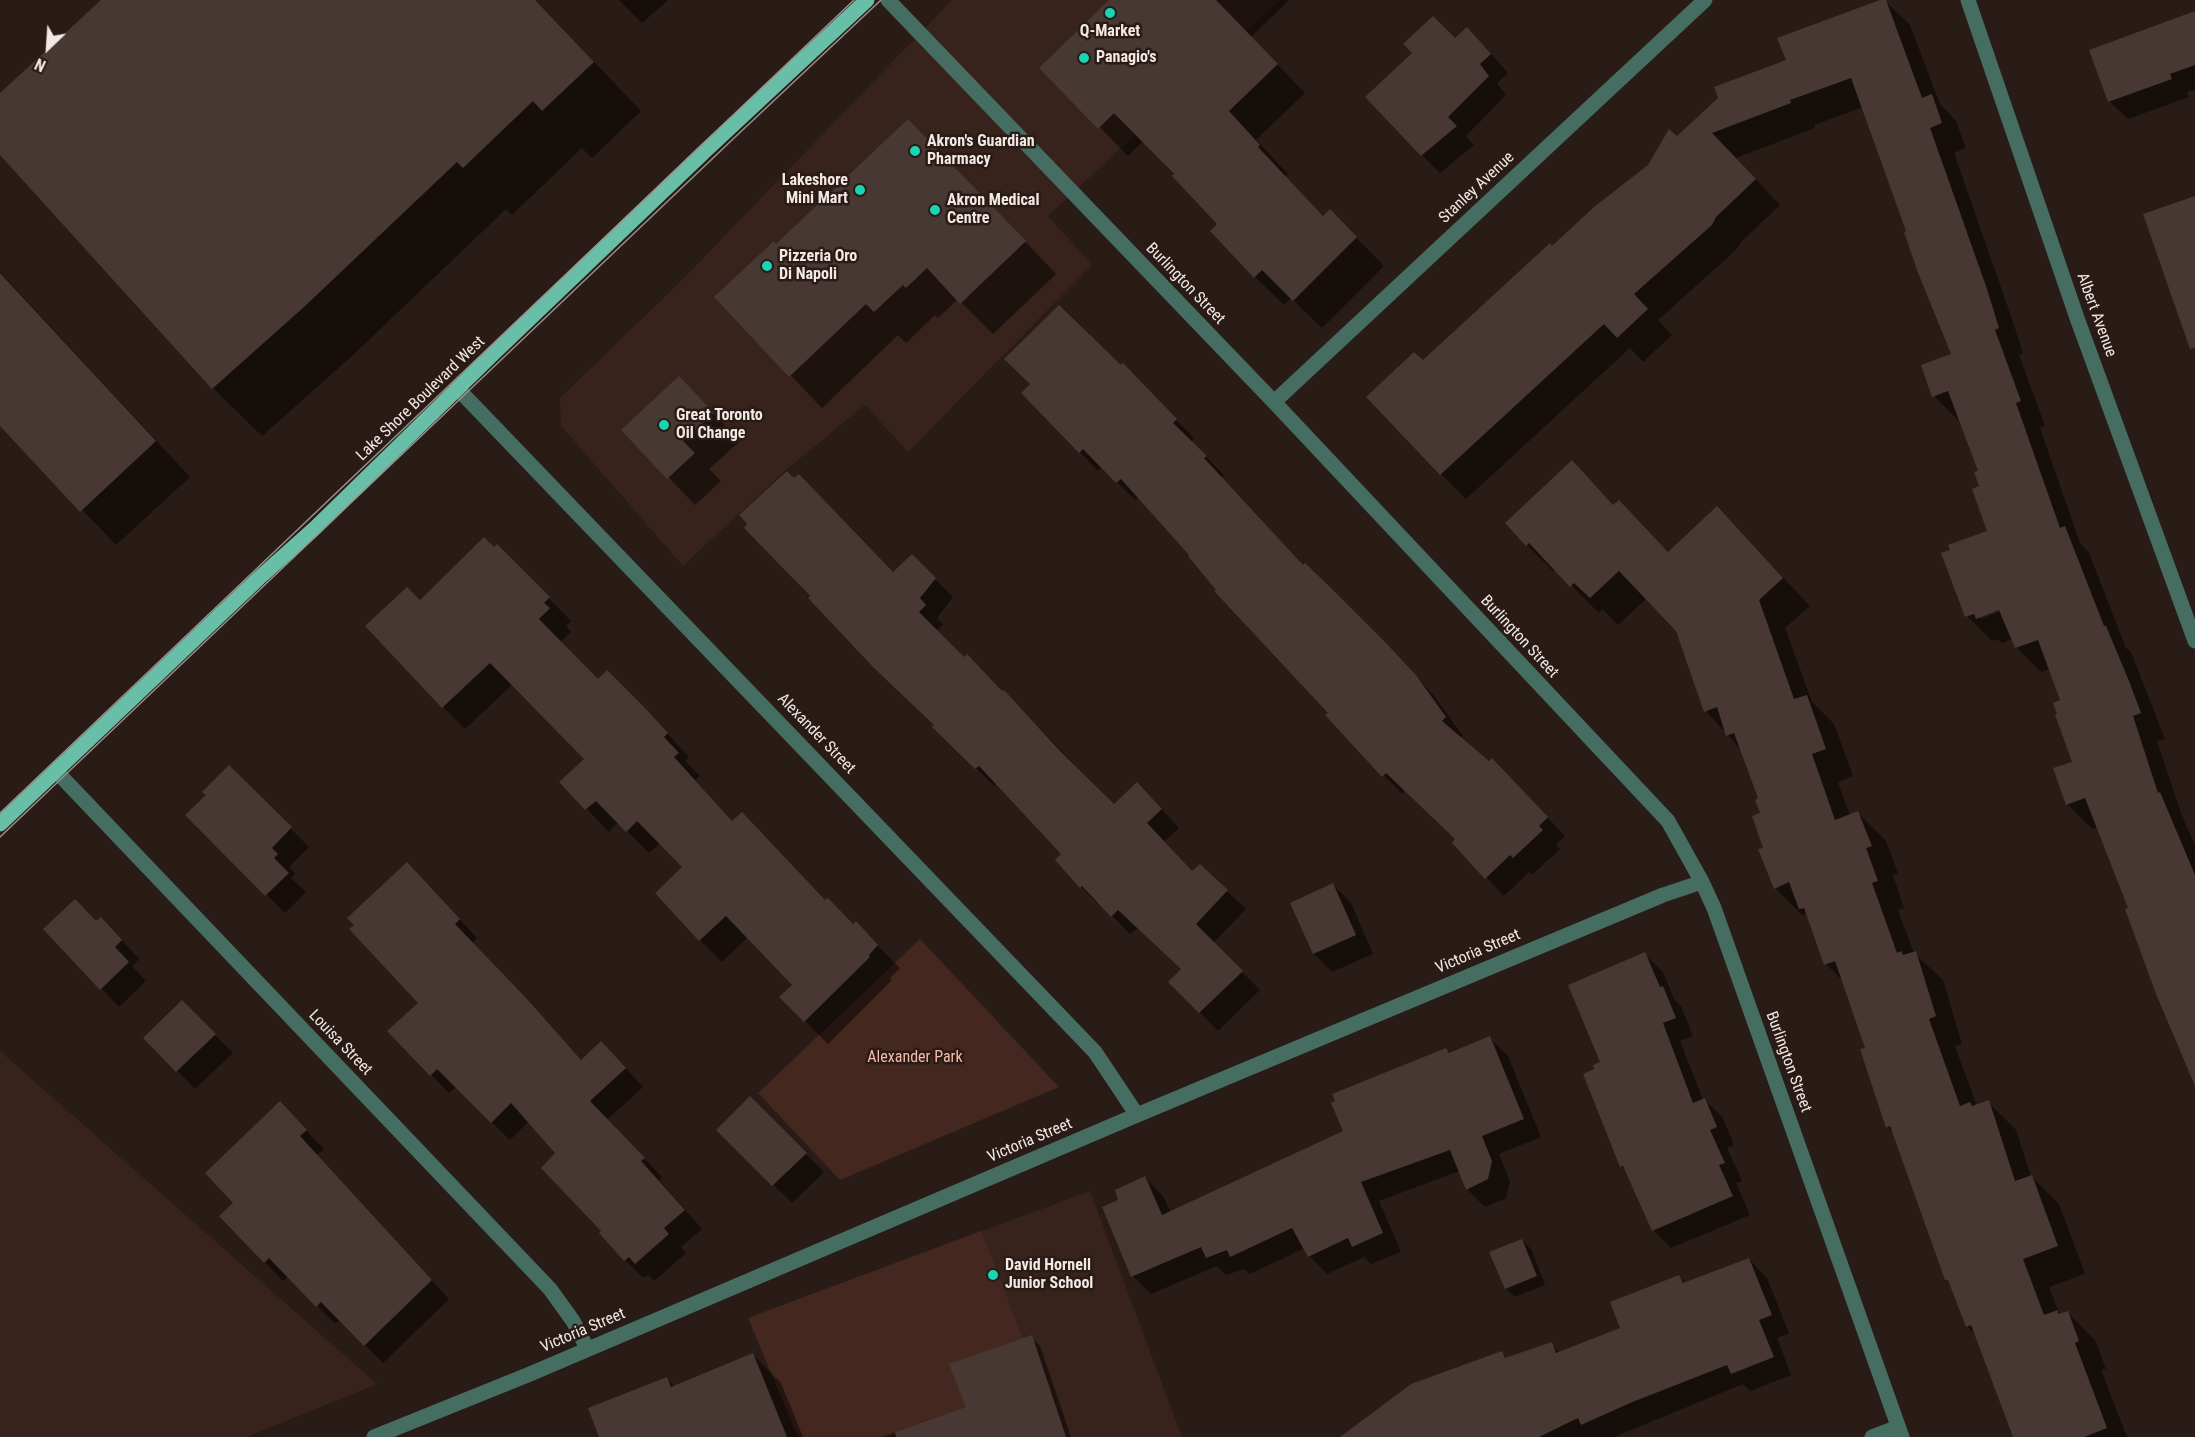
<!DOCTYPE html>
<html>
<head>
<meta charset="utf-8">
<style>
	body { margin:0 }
	#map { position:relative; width:2195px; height:1437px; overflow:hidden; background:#291b16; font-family:"Roboto Condensed",sans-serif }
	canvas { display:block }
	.north { position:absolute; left:18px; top:18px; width:60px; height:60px; -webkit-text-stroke:4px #291b16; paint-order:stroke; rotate:205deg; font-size:16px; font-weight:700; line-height:24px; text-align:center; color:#f2e8e4 }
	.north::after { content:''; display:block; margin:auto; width:21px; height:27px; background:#f2e8e4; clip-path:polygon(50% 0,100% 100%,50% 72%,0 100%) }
</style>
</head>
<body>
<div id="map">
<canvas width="2195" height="1437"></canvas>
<div class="north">N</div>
</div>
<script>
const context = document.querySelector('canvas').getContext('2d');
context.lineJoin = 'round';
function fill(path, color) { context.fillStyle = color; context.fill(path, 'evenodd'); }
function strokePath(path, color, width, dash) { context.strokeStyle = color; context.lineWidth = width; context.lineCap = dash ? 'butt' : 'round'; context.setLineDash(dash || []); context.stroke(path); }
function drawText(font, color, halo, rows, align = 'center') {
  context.font = font + ' "Roboto Condensed",sans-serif'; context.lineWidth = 5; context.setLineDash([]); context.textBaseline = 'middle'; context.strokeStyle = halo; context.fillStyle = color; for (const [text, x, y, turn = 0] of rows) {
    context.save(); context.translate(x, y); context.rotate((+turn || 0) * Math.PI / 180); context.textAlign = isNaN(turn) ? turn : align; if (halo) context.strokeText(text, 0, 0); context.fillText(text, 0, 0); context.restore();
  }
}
fill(new Path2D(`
	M952,0H1280L1048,216L1092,265L908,452L865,405L786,470L683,566L561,426L560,398L681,281Z
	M0,1051L377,1384L247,1437H0Z
	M1090,1191L1182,1437H798L748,1318Z`), '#37221c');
fill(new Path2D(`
	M920,939L1059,1087L840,1180L758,1093Z
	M981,1231L1023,1338L966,1407L879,1437H798L748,1318Z`), '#44281f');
fill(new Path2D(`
	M103,0H535L641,111L592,158L582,148L512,215L506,209L352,356L262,436L213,388L0,153V95Z
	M619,0H668L642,23Z
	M1111,0H1289L1251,37L1305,93L1256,140L1288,174L1285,176L1324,217L1330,211L1384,266L1322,328L1291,298L1284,305L1255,277L1212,231L1219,224L1143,141L1128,156L1042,68Z
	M1884,0L1910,25L1940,104L1956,121L1966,148L1954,153L2011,316L2023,353L2019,355L2045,426L2040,428L2080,543L2089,553L2126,648L2131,652L2165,739L2157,741L2182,816L2195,845V1062L2098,827L2092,829L2067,804L2073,763L2062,701L2050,669L2041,672L2016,647L2013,639L2002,643L1998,639L1992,641L1967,616L1989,531L1981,487L1980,472L1961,420L1959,421L1934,396L1953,355L1863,107L1814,125L1815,128L1736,158L1780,205L1741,242L1736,250L1658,320L1672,335L1643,362L1630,348L1466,499L1441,474L1423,362L1649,166L1677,138L1788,61ZM2006,606L2007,609L1980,619V616Z
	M2195,12V90L2187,92L2189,97L2128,119L2109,101Z
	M1455,40L1485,47L1508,73L1497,83L1506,95L1466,136L1474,145L1440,173L1422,155L1414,53Z
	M940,152L1056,274L993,334L958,299L938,318L935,315L906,343L898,335L822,408L716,297Z
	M0,272L190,477L116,545L0,424Z
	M1123,366L1194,438L1191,442L1224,475L1221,478L1304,567L1405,663L1434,696L1463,736L1460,739L1510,778L1565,836L1556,845L1560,849L1532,875L1529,872L1504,896L1486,877L1457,840L1405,790L1402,794L1327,715L1330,713L1218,590L1192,555L1139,497L1135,500L1102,467L1098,471L1080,452Z
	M679,378L740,441L709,469L721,481L695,505L624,430Z
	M1572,463L1614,506L1619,502L1669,553L1717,508L1810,606L1785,628L1812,702L1834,724L1853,776L1838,782L1850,816L1858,813L1886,841L1898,873L1893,875L1904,908L1898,910L1914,953L1943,980L1962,1044L1955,1046L1977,1106L1988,1102L2016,1130L2031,1176L2059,1204L2085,1274L2049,1287L2060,1315L2068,1313L2095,1340L2106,1369L2101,1370L2127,1437H2015L1977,1336L1967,1326L1951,1283L1947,1280L1895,1134L1887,1127L1867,1048L1844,982L1826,964L1809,917L1806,914L1802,915L1775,888L1765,848L1760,799L1742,751L1706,711L1677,630L1647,598L1618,625L1602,609L1599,613L1556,570L1554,572L1527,545Z
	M746,528L894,574L912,556L953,597L937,618L943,624L936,631L964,659L1022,710L1114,806L1155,802L1179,828L1164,842L1192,872L1200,866L1246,909L1213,943L1260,990L1218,1031L1171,982L1183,970L1137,928L1130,934L1101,904L1099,905L1081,887L1063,854L997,783L994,786L935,727L936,725L875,667Z
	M497,546L571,621L566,626L571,632L560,643L598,681L667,733L689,757L685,761L700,776L695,780L733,822L853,926L856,924L900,968L890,978L892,980L828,1044L781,997L794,985L748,937L722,962L700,940L684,867L660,843L649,853L618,822L609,832L561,782L586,759L513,684L465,729L443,707L420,602Z
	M229,767L309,847L289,867L295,874L291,878L306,892L285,913L187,815L208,795Z
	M425,882L477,938L472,943L582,1061H619L643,1087L607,1120L662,1177L659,1180L702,1229L681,1247L686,1253L654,1281L648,1275L643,1278L625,1260L603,1231L558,1154L529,1121L510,1140L456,1087L449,1093L389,1031L420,1003Z
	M1333,885L1351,903L1373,954L1332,972L1314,954Z
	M97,922L119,937L139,959L132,966L146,981L119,1007L101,988Z
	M1644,954L1663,972L1674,999L1681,1006L1693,1036L1680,1041L1703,1100H1705L1723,1118L1734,1145L1727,1148L1742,1181L1736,1183L1750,1215L1671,1248L1653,1230L1629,1174L1621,1166L1596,1070L1602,1063Z
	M182,1002L233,1053L195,1089L145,1038Z
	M1490,1038L1508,1056L1541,1137L1499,1154L1510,1181L1506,1198L1485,1207L1467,1189L1459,1171L1379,1201L1401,1252L1371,1264L1364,1257L1327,1274L1309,1256L1305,1248L1250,1274L1244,1269L1226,1275L1217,1266L1151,1294L1133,1276L1120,1201L1145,1178L1163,1196L1171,1213L1345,1132L1337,1102L1446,1049L1451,1054Z
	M750,1098L824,1172L792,1203L718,1130Z
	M298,1122L324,1149L317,1155L449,1299L383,1363L340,1320L335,1324L288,1276L283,1281L221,1216L236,1203Z
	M1522,1240L1531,1249L1545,1285L1515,1297L1506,1289Z
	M1749,1259L1767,1278L1789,1333L1777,1338L1791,1375L1750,1391L1743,1384L1614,1437H1342L1502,1353L1507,1359L1551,1344L1560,1353L1622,1329L1679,1276L1686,1284Z
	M1031,1337L1040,1346L1071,1437H884L968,1408Z
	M753,1355L781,1383L803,1437H600L667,1379L675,1387Z`), '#0007');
fill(new Path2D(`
	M101,0H535L594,62L542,111L533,101L463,168L457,162L304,307L212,389L0,155V93Z
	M1109,0H1216L1278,64L1229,111L1260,145L1258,147L1323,216L1330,209L1357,237L1293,301L1262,270L1254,278L1210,231L1217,224L1172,176L1174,174L1114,113L1098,129L1039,68Z
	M1880,0H1886L1922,98L1932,94L1942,123L1930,128L1987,289L1999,328L1995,330L2021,401L2016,403L2060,528L2065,526L2104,626H2106L2129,681L2141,713L2133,716L2158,793L2160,792L2195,875V1086L2156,994L2125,909L2128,908L2085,798L2066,805L2053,768L2072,762L2055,715L2057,714L2053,703L2060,700L2038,640L2015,648L1999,610L1976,619L1974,614L1965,617L1941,553L1950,550L1948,545L1987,531L1972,489L1979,486L1974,472L1978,471L1948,391L1932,397L1921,365L1951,354L1917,270L1904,232L1906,231L1851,78L1790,100L1791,103L1712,133L1756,179L1716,217L1712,225L1634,294L1648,309L1617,338L1604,324L1440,475L1366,397L1414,352L1423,360L1550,243L1552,246L1594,207L1648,165L1669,129L1677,136L1718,98L1714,87L1786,60L1777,38Z
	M2195,11V65L2170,74L2172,79L2108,102L2089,50Z
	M1433,16L1455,38L1467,27L1491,54L1480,64L1489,76L1448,117L1457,126L1421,156L1365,97L1412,53L1403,44Z
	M908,119L1026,241L960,304L927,268L906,288L903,285L874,312L866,304L789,377L714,297L774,241L776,244Z
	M2195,196V348L2190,349L2143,214Z
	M0,273L156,441L80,512L0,426Z
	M1059,305L1121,365L1123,363L1177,419L1173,423L1207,456L1204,458L1303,565L1305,563L1330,587L1386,643L1416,675L1446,717L1442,721L1489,761L1492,758L1548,817L1539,826L1543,830L1513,858L1510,855L1485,879L1452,843L1455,839L1386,773L1382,777L1325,715L1328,713L1214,591L1216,590L1188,556L1189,555L1121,479L1116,483L1083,449L1079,453L1021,393L1030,384L1004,359Z
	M679,376L714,413L683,441L695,453L667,479L621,430Z
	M1572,460L1613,505L1619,500L1668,552L1717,506L1783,578L1759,600L1794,699L1807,695L1826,749L1812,754L1835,820L1858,811L1872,846L1866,848L1878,881L1872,883L1897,953L1901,951L1903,955L1916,951L1936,1016L1929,1019L1960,1106L1970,1102L1972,1106L1989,1100L2015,1181L2032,1175L2058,1246L2023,1259L2044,1315L2058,1310V1314L2068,1311L2079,1341L2075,1343L2107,1428L2084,1437H2013L1971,1325L1966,1327L1948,1280H1945L1890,1126L1886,1128L1860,1049L1865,1048L1835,961L1824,965L1804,908L1799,909L1789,882L1774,889L1758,849L1763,848L1752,816L1760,813L1755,800L1758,798L1734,733L1726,736L1717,707L1704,712L1676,631L1619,571L1590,598L1574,583L1570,587L1529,543L1526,546L1505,523Z
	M787,471L794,478L799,474L893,572L912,554L936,578L920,598L926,605L919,612L964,657L967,654L1002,691L1004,690L1061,752L1114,804L1137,782L1162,809L1147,823L1192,871L1200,864L1228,890L1196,924L1243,971L1199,1013L1168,982L1181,969L1118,910L1111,917L1082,886L1080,888L1055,860L1061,854L979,766L975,769L932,727L934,725L874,668L808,598L810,596L744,528L747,524L739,515Z
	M484,537L494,547L497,544L550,597L544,603L550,608L539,619L598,679L607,670L645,708L668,733L664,737L679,753L674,757L732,821L742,812L825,900L828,898L853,924L856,921L878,945L869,955L870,957L804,1022L779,997L792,985L726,916L699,941L655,893L682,867L637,821L626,832L596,801L585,810L559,782L584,759L490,663L442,708L365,626L407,587L420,600Z
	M229,765L292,827L272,848L278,854L274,858L289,873L265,896L185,815L206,795L202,792Z
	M407,862L460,919L455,924L527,999L581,1060L601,1041L626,1068L590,1101L645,1158L641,1161L685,1210L664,1228L669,1234L635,1264L629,1257L624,1261L599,1233L601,1231L541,1168L555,1153L511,1103L491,1123L437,1069L430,1076L387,1031L418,1003L349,929L354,925L347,918Z
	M1333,883L1356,935L1313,954L1290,903Z
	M75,899L96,921L101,917L122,940L115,947L129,962L100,990L43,929Z
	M1645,952L1660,987L1663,986L1676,1018L1663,1023L1693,1103L1705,1098L1717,1127L1710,1130L1725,1163L1719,1165L1733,1196L1652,1231L1623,1166L1620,1167L1583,1074L1594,1069L1593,1065L1600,1062L1568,985Z
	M182,1000L216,1034L176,1072L143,1038Z
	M1490,1036L1524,1119L1482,1136L1492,1161L1488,1179L1466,1190L1450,1150L1361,1182L1383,1233L1352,1247L1348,1238L1308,1257L1292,1228L1230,1257L1227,1250L1206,1258L1201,1247L1131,1277L1102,1207L1118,1200L1115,1190L1145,1176L1162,1215L1343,1131L1331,1103L1335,1101L1332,1094L1446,1048L1449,1053Z
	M750,1096L807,1153L772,1186L716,1130Z
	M280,1101L307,1130L300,1136L432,1280L364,1346L321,1302L316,1307L269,1258L264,1263L219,1216L233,1203L205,1173Z
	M1522,1239L1537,1276L1505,1289L1489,1252Z
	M1749,1258L1772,1315L1759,1320L1774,1357L1731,1374L1727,1365L1630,1403L1581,1425L1578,1418L1539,1437H1340L1411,1384L1502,1351L1505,1358L1552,1342L1556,1353L1620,1328L1610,1302L1679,1275L1683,1283Z
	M1032,1335L1066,1437H896L895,1432L966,1407L949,1364Z
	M753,1353L787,1437H599L588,1408L667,1377L671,1387Z`), '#483833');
strokePath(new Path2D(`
	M888,0L1274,402L1668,821L1702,882L1714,908L1902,1437
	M1968,0L2077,318L2195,641
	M457,388L1095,1052L1137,1115
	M1274,402L1705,0
	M56,771L550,1289L573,1321L587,1348
	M374,1437L530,1374L1137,1115L1663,895L1702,882
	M1872,1437L1898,1427`), '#466d62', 15);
strokePath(new Path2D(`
	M0,824L259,578L315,528L492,355L706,150L867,0`), '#68bea7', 15);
strokePath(new Path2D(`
	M0,813L854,0
	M0,837L732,140L881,0`), '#9b8f8b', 1.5);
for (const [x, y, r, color] of [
	[1110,13,6,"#1ad5b2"],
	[1084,58,6,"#1ad5b2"],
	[915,151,6,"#1ad5b2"],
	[860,190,6,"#1ad5b2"],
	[935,210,6,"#1ad5b2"],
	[767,266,6,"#1ad5b2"],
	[664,425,6,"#1ad5b2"],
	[993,1275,6,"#1ad5b2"]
]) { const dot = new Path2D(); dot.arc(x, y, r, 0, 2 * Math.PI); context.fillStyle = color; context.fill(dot); strokePath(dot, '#291b16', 2); }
drawText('bold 16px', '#f2e8e4', '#291b16', [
	["Q-Market",1110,32,"center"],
	["Panagio's",1096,58],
	["Akron's Guardian",927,142],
	["Pharmacy",927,160],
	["Lakeshore",848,181,"right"],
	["Mini Mart",848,199,"right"],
	["Akron Medical",947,201],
	["Centre",947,219],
	["Pizzeria Oro",779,257],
	["Di Napoli",779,275],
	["Great Toronto",676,416],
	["Oil Change",676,434],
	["David Hornell",1005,1266],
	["Junior School",1005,1284]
], 'left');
drawText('16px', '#f2e8e4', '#291b16', [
	["Stanley Avenue",1477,188,-43],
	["Burlington Street",1185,284,46],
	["Albert Avenue",2096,315,70],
	["Lake Shore Boulevard West",421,399,-44],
	["Burlington Street",1519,637,47],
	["Alexander Street",816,734,46],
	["Victoria Street",1478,952,-23],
	["Louisa Street",340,1043,46],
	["Burlington Street",1788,1062,70],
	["Victoria Street",1030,1141,-23],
	["Victoria Street",583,1331,-23]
]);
drawText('16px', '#f7baa7', '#291b16', [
	["Alexander Park",915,1058]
]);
</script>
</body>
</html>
